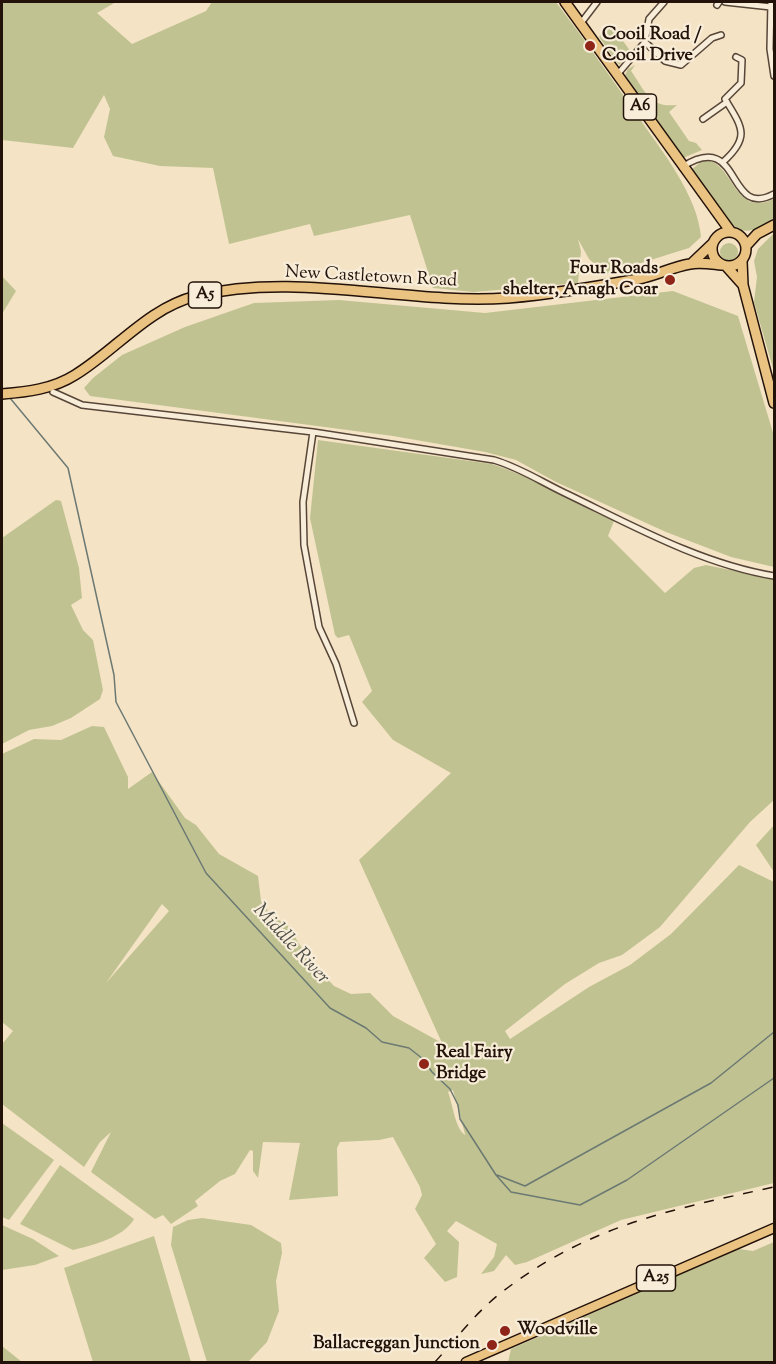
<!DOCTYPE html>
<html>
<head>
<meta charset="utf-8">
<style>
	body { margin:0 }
	#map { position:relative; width:776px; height:1364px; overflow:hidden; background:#f5e3c5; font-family:"Sorts Mill Goudy",serif }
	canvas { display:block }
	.frame { position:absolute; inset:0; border:3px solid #221209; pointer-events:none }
</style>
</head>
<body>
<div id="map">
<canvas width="776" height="1364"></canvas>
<div class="frame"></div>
</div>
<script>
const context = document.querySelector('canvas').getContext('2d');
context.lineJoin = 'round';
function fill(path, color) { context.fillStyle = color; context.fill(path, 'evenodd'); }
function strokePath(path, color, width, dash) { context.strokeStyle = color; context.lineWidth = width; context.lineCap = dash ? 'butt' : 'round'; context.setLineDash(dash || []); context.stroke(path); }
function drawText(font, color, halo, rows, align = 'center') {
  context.font = font + ' "Sorts Mill Goudy",serif'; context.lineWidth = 4.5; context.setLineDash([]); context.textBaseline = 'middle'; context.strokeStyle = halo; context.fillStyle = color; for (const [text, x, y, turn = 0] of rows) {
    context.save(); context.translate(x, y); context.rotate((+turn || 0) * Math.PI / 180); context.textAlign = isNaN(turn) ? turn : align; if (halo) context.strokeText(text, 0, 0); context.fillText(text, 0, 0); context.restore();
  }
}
fill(new Path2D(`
	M2,2H116L97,13L132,44L206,11L212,2H556C585,40 612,79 639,118C662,151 698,196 701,237L689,248L606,274L589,259L578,239L581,251L578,283L474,292L433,288L410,215L314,236L310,224L229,244L213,168L160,166L113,156L104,137L110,109L104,95L73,148L2,140Z
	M606,27L618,34L631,52L619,65L599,37Z
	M635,65L631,71C646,92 649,108 677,105L669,112L689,141L696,143L702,150L683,158L625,75L628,69Z
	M703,160C734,159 732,219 774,199V220C761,227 748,236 733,227L691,170Z
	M774,233V372L754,302L757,277L754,261L758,249Z
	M720 252a9 9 0 1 1 18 0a9 9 0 1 1-18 0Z
	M2,276L16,291L2,314Z
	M673,291L738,316L774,436V567L731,557L666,532L556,482L516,460L485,452L393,436L90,396L84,388L93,378L122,355L185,327L254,303L339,300L485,313Z
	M318,440L492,464C535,478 573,503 614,521L608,536L665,593L694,568L706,565L774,579V800L750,822L660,927L622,955L599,963L565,984L505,1031L510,1039L589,987L630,965L671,934L739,865L774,882V1183L621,1220L527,1262L515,1265L506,1255L494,1271L481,1274L494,1257L497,1244L456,1221L447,1231L459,1242L457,1277L445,1282L424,1258L436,1244L415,1209L422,1195L420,1187L393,1137L379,1140L340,1142L337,1148L338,1196L289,1200L300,1143L263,1142L258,1178L253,1171V1151L250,1150L235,1174L220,1181L195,1201L198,1206L171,1224L163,1215L155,1219L91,1172L111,1132L100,1142L84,1167L2,1104V1044L13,1031L2,1022V754L34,739L61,740L92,726L104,727L128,777V789L152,772L185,818L196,825L219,854L258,876L261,901L270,914L288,926L308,958L334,986L351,994L370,993L393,1016L442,1043L359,860L451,773L393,740L362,702L372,691L349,635L338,638L335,635L310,518ZM162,904L169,911L106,983ZM453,1090L465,1134V1135C455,1128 453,1105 448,1092Z
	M56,500L61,501L79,568L82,598L71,605L83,630L93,640L103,690L100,699L71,718L52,726L29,730L2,744V538Z
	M774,825V872L756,845Z
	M2,1123L54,1160L9,1220L2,1217Z
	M60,1165L134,1219C123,1238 93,1245 73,1250L20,1224Z
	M202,1218L251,1225L281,1243L282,1253L276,1281L279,1311L267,1342L248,1362H207L171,1245L173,1227L188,1220Z
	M2,1225L33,1239L59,1256L35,1265L2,1270Z
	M154,1236L191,1362H93L64,1268Z
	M774,1242V1362H508L511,1349L739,1249L753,1251Z
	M2,1346L22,1362H2Z`), '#c0c391');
strokePath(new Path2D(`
	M10,398L68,468L114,675L116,702L206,873L330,1008L366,1028L382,1042L409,1048L423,1059L432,1072L450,1089L458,1105L460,1119L496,1175L511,1192L580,1205L627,1180L774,1078
	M497,1175L525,1186L711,1083L774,1032`), '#6c7973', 1.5);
const minor = new Path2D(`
	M725,2L771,7
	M771,2L770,49L774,76
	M717,5L719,2
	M581,23L597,2
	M645,42L665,61L681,65L712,38L721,35
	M617,75L645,42L649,19L664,2
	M703,119L727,102
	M723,162C751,137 742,127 725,99L741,83L742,60L736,57
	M682,167C743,128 725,220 774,194
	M53,392L82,405L313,432L494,460C521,468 543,483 569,495C635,527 702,564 774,576
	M313,432L303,502L304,545L319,627L336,664L354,723`);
const primary = new Path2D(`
	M466,1362L774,1228`);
const trunk = new Path2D(`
	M565,2L731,232
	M712 249a17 17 0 1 1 34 0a17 17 0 1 1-34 0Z
	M746,246L757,234L774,225
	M742,261L743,285L774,403
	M692,263L713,243
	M726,266L743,285
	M2,394C27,392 53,389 75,375C116,350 148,308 196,296C298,271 405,305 508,298C551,294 595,287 638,279C655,276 672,267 690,264C700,262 711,264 721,265`);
strokePath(minor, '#574638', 8);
strokePath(primary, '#221209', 11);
strokePath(trunk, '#221209', 12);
strokePath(minor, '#f8edd9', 5);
strokePath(primary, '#eac282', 8);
strokePath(trunk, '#eac282', 9);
strokePath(new Path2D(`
	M435,1362C455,1340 474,1315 497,1296C585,1226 669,1210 774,1187`), '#221209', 1.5, [10, 10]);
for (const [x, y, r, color] of [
	[590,46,6,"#8f2418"],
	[670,280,6,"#8f2418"],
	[424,1064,6,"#8f2418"],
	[505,1331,6,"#8f2418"],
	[492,1345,6,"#8f2418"]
]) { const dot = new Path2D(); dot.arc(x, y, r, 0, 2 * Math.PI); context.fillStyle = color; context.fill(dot); strokePath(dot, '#f8edd9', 2); }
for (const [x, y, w] of [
	[640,107,33],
	[205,295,33],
	[656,1278,39]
]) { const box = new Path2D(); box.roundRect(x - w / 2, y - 13, w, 26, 4.5); context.fillStyle = '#f8edd9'; context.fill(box); strokePath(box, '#221209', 1.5); }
drawText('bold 16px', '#221209', null, [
	["A6",640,107],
	["A5",205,295],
	["A25",656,1278]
]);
drawText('bold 18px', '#221209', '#f8edd9', [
	["Cooil Road /",602,36],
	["Cooil Drive",602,57],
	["Four Roads",658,270,"right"],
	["shelter, Anagh Coar",658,291,"right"],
	["Real Fairy",436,1054],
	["Bridge",436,1075],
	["Woodville",517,1331],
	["Ballacreggan Junction",480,1345,"right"]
], 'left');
drawText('18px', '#221209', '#f8edd9', [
	["New Castletown Road",371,278,3]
]);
drawText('italic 20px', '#4d4e47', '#f8edd9', [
	["Middle River",290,945,47]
]);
</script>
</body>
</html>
